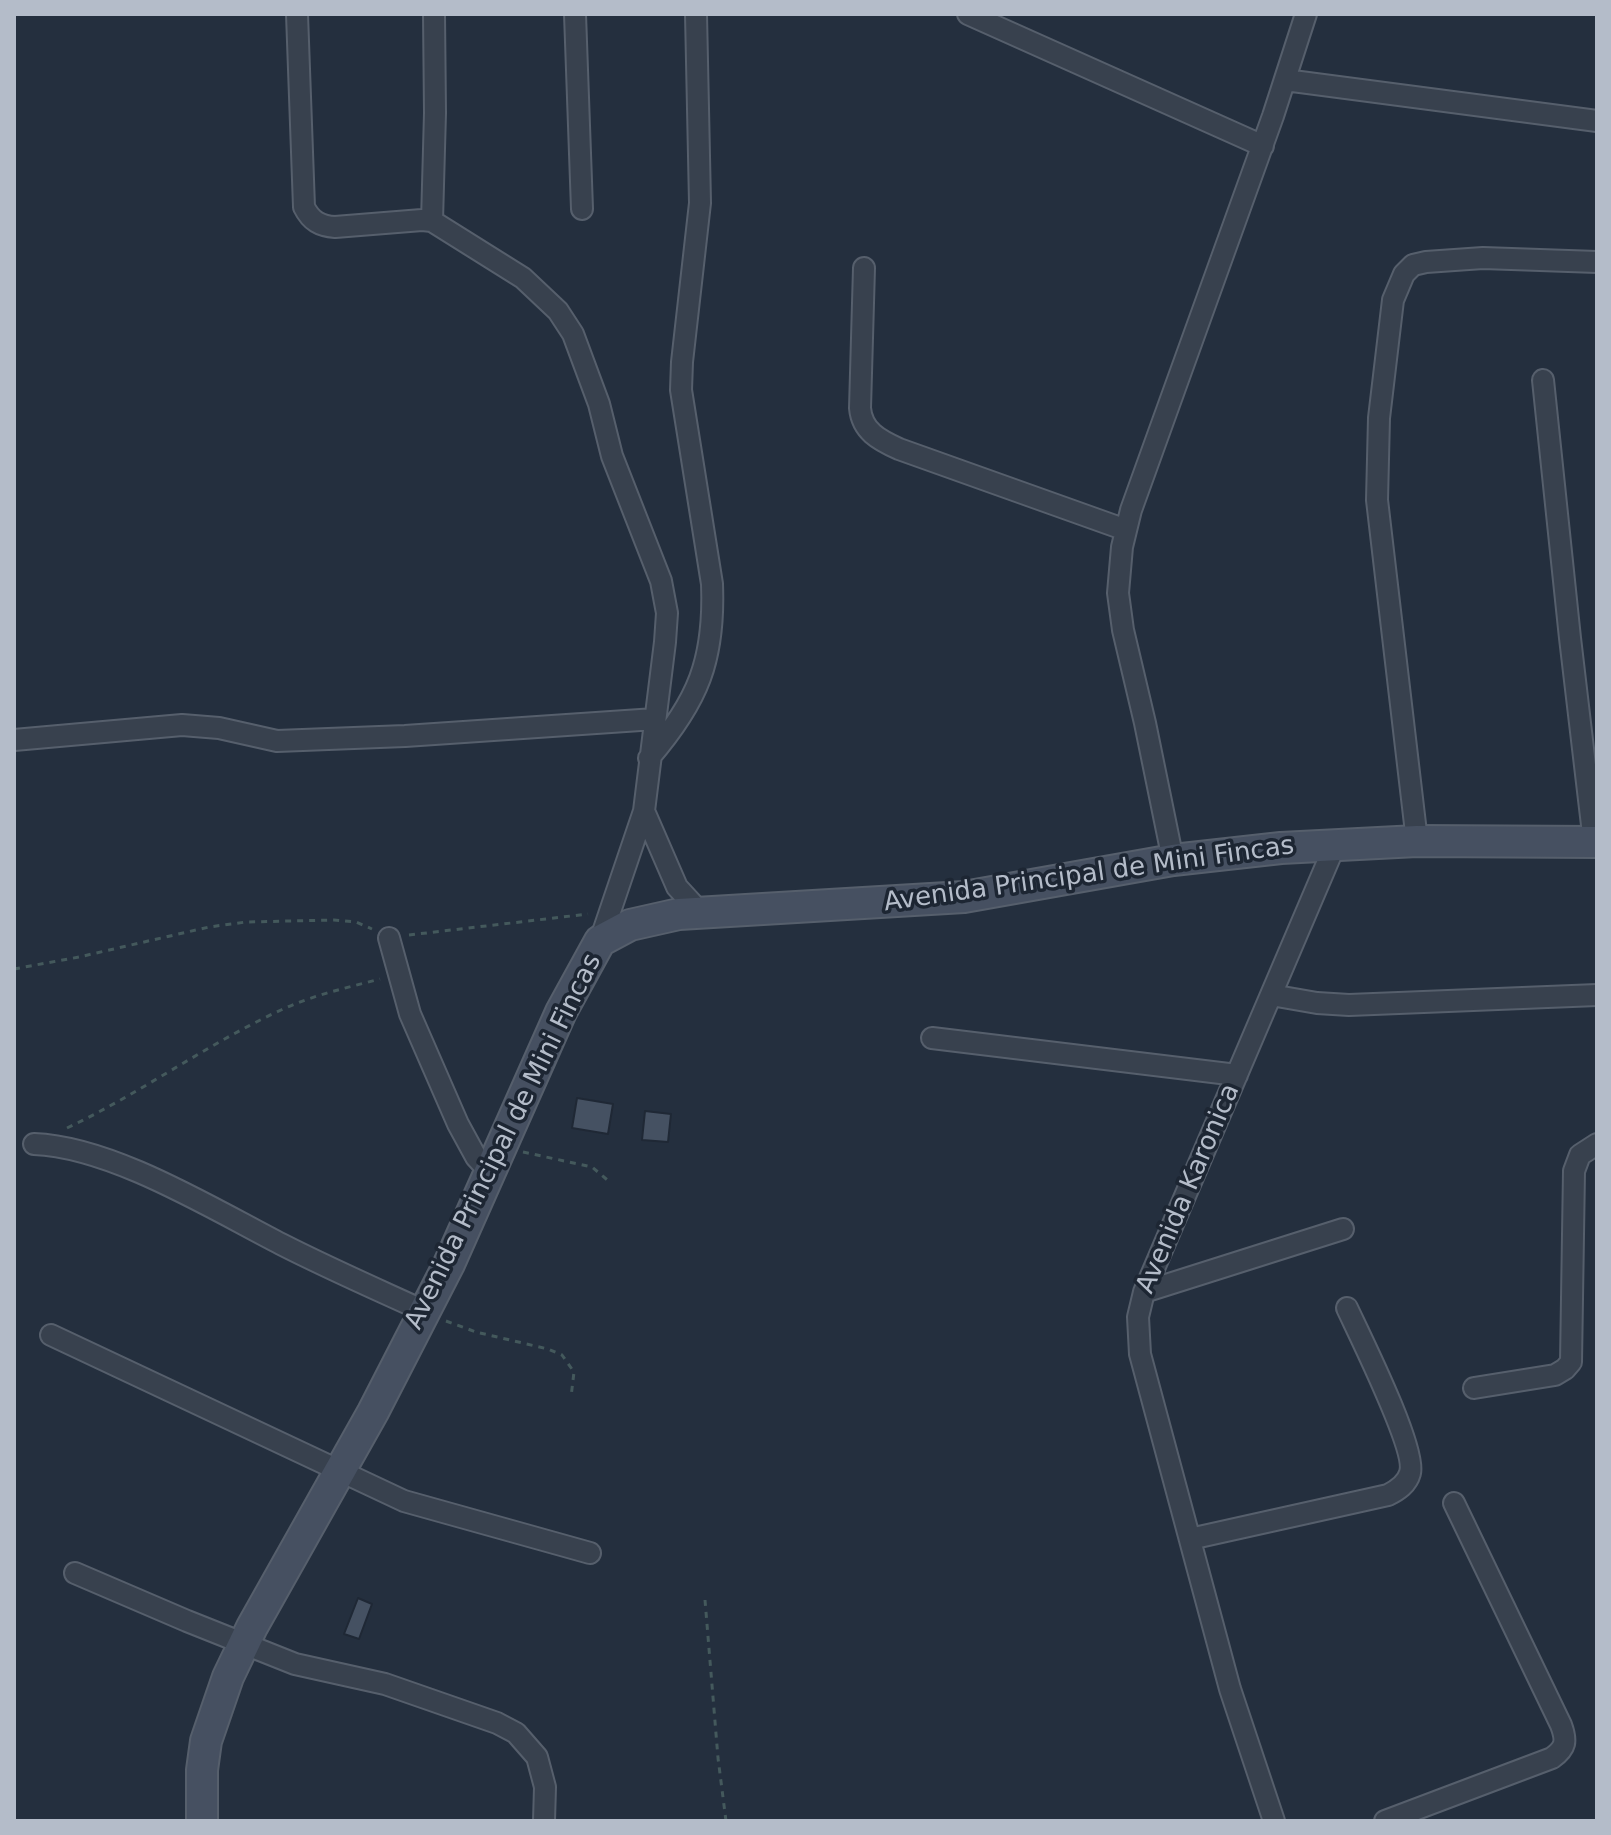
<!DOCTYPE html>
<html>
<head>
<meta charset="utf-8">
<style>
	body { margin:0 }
	#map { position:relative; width:1611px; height:1835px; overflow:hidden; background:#242f3e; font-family:"DejaVu Sans",sans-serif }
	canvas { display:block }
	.frame { position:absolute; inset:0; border:16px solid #b4bcc9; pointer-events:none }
</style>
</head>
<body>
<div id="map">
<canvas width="1611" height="1835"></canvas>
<div class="frame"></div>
</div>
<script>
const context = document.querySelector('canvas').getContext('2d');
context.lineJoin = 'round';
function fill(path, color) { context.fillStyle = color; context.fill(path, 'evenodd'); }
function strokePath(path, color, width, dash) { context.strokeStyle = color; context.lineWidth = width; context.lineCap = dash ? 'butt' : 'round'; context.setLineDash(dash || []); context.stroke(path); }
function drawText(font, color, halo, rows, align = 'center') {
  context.font = font + ' "DejaVu Sans",sans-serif'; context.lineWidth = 7; context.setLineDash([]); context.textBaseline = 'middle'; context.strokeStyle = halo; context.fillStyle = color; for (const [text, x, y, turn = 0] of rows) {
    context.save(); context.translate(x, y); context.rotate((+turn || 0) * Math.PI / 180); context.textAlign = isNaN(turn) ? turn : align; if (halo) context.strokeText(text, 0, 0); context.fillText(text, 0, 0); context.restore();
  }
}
const building = new Path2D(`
	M577,1098L613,1104L608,1134L572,1128Z
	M645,1111L671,1114L668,1142L642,1140Z
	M358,1598L372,1604L359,1639L344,1634Z`);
fill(building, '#455162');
strokePath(building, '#1f2835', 2);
const street = new Path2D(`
	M297,14L304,207C311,221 320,226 335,227L422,220L432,221L523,278L558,311L573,334L599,404L612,456L661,581L667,613L665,642L644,811L600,941
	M575,14L582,209
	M968,14L1263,146
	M1285,80L1597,121
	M432,221L435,113L434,14
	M864,268L860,408C862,431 879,440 899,449L1126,530
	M1543,380L1570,638L1594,842
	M14,740L182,725L219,728L277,741L405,736L655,719
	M649,758C698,701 715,660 712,584L681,390L682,362L700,203L696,14
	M644,811L677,887L700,912
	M1417,841L1377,500L1379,418L1393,300L1404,274L1413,265L1426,262L1483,258L1597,262
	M1173,860L1145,723L1123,630L1118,593L1122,547L1131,510L1273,116L1306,14
	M389,938L410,1014L458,1124L476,1157L489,1171
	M1271,995L1317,1003L1349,1005L1597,995
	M932,1038L1237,1075
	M34,1144C112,1147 211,1208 281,1244C328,1268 376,1289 424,1311
	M1144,1292L1343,1229
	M51,1335L404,1501L590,1553
	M1474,1388L1555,1375L1565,1369L1571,1362L1574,1171L1580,1155L1597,1144
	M1190,1539L1388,1495C1398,1490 1407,1484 1410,1473C1417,1450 1360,1336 1347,1308
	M75,1573L187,1621L295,1664L385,1684L497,1723L516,1733L537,1757L545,1787L544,1821
	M1274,1821L1230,1689L1140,1354L1138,1317L1144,1292L1335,845
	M1385,1821L1552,1758C1566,1748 1567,1741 1561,1725L1454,1503`);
const secondary = new Path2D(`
	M202,1821V1770L206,1741L228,1677L252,1627L373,1412L449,1264L561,1012L600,941L630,925L679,914L964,897L1173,860L1281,848L1417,841L1597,842`);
strokePath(street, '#565f6c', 24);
strokePath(secondary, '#565f6c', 34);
strokePath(new Path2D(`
	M409,935L588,914
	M14,969L79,957L209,927L246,922L334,920L356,922L372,929
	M67,1128C141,1093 207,1044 281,1010C313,995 346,988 380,979
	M523,1152L592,1167L611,1183
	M446,1321L476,1332L548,1349L562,1355L574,1372L571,1397
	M705,1600L718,1758L726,1821`), '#44595c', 3, [6, 6]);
strokePath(street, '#38414e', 20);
strokePath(secondary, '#465061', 30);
drawText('26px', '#b4bcc9', '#1d2633', [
	["Avenida Principal de Mini Fincas",1089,875,-8],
	["Avenida Principal de Mini Fincas",504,1142,-64],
	["Avenida Karonica",1189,1189,-67]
]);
</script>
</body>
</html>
